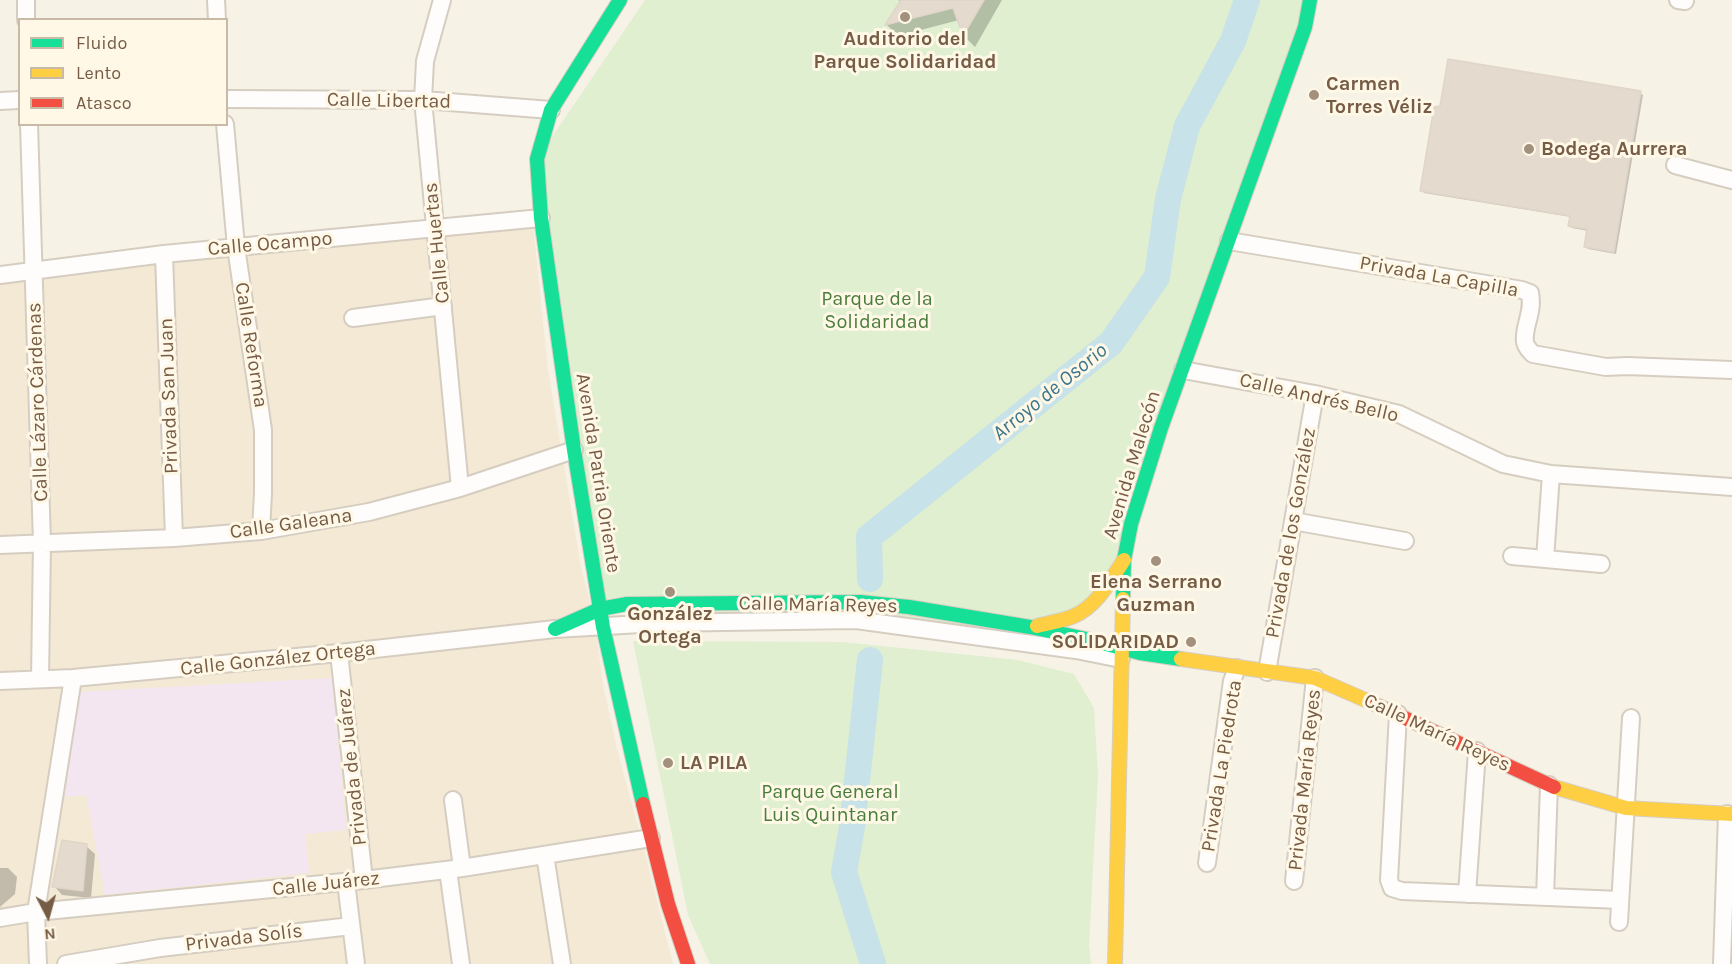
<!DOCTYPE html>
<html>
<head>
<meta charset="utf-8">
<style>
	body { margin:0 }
	#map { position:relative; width:1732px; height:964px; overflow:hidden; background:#f7f2e6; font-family:Karla,sans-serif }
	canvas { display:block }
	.legend { position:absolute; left:18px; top:18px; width:210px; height:108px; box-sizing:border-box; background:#fff8e7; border:2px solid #c8baa6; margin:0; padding:8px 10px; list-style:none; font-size:18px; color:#765c45 }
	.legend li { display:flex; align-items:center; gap:12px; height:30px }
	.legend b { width:30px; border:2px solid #c8baa6 }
	.north { position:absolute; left:18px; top:886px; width:60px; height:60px; -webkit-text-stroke:4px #fff8e7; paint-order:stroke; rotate:174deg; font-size:16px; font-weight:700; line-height:24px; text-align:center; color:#765c45 }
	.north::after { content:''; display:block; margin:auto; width:21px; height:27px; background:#765c45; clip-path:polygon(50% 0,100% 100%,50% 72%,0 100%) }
</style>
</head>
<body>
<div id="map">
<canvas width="1732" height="964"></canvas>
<ul class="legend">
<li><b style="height:8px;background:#16e098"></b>Fluido</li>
<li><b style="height:8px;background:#ffcf43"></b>Lento</li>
<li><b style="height:8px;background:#f24e42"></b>Atasco</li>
</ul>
<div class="north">N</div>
</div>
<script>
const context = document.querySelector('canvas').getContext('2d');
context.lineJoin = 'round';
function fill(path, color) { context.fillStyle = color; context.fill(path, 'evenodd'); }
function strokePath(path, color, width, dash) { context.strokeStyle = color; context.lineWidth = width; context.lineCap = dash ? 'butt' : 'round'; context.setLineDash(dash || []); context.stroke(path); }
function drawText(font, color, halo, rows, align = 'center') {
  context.font = font + ' Karla,sans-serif'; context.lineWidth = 6; context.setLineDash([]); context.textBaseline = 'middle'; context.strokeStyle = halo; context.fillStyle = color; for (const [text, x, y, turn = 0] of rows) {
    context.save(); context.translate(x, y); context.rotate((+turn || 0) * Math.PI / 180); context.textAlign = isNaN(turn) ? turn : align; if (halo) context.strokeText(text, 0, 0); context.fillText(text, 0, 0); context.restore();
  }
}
fill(new Path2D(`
	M533,224L548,370L581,568L594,617L603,685L617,749L642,841L673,964H0V277Z`), '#f3e9d5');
fill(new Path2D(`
	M332,678L346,830L305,834L309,873L105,895L86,795L65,797L79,692Z`), '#f4e6f1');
fill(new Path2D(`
	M645,0H1309L1124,560L1087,609L1041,629L600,609L537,159Z
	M633,641L843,642L1018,660L1074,674L1094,708L1098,775L1089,945L1091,964H710L688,915Z`), '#dfefcf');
fill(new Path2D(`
	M898,0H1002L975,47L964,36L959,20L898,36L887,25L901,2Z
	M1640,93L1643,95L1616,254L1588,249L1586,247L1588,231L1572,228L1570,226L1571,217L1424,193L1422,190Z
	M86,846L95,854L91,898L62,895L54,886Z
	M0,868H8L17,877L15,894L0,907Z`), '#0003');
strokePath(new Path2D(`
	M870,579L869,537L1111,343L1157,277L1168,199L1187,126L1233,41L1247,0
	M870,660L852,827L844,872L873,964`), '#c7e2e8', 26);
const building = new Path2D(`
	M901,0H984L963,36L953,8L885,25Z
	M1448,59L1641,91L1614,252L1584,247L1587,229L1568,226L1570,216L1420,191L1434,107L1440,106Z
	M62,840L87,844L83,891L52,887Z`);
fill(building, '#e4dacd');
strokePath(building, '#e0d5c8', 1.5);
const street = new Path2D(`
	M26,0V20
	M216,0L217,20
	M442,0L425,61L423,100L460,488
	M1678,0L1685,1
	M226,99L423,100L551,110
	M0,101L20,100
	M29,124L42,543L40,679
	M225,124L236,247L263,430V493L261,531
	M1675,165L1732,180
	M1229,241L1522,290L1530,293C1534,313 1523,326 1525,342C1526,347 1529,350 1533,354L1606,367L1627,366L1732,370
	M164,254L174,538
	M0,275L164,254L541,218
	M353,318L443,306
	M1183,370L1315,394L1399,414L1503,464L1551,474L1732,487
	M1293,521L1405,541
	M0,545L174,538L261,531L369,512L460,488L574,450
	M1512,556L1601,564
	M1545,559L1551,474
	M339,653L364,880
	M1267,672L1315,394
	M0,681L73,678L339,653L555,629L658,623L856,620L1076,650L1121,659
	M1398,714L1389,880L1392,888L1402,891L1620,900
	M453,800L462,868
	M545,855L562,964
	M1207,863L1232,681L1237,668
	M448,870L461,964
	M1294,881L1315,678
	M346,882L356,964
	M1467,894L1477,751
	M1545,897L1549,785
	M0,918L36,912L364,880L462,868L651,838
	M1619,922L1631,718
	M38,964L36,912L73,678
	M66,964L160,948L351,926
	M1722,964L1727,814`);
const fast = new Path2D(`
	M620,0L551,110L537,159L541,218L574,450L603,627L643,804
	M1123,599L1124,560L1131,524L1161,428L1305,27L1310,0
	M555,629L600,609L627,604L860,602L909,607L1030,627L1091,640L1140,653L1181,659`);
const slow = new Path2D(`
	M1037,626C1049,623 1062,621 1074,616C1097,606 1110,581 1124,560
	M1181,659L1315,678L1370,702
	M1554,787L1626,808L1732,814
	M1115,964L1123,599`);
const jam = new Path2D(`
	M1370,702L1554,787
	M643,804L668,904L688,964`);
strokePath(street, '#d6cdc1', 20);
strokePath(fast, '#d7cec3', 16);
strokePath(slow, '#d7cec3', 16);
strokePath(jam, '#d7cec3', 16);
strokePath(street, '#fefdfb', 16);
strokePath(fast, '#16e098', 14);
strokePath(slow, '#ffcf43', 14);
strokePath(jam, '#f24e42', 14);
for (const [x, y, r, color] of [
	[905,17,6,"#a3907d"],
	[1314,95,6,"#a3907d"],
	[1529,149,6,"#a3907d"],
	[1156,561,6,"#a3907d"],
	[670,592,6,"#a3907d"],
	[1191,642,6,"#a3907d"],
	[668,763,6,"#a3907d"]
]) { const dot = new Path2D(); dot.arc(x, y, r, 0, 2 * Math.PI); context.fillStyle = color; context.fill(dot); strokePath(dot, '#fff8e7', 2); }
drawText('bold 20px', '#765c45', '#fff8e7', [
	["Auditorio del",905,39],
	["Parque Solidaridad",905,62],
	["Carmen",1326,84,"left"],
	["Torres Véliz",1326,107,"left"],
	["Bodega Aurrera",1541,149,"left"],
	["Elena Serrano",1156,582],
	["Guzman",1156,605],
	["González",670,614],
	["Ortega",670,637],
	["SOLIDARIDAD",1179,642,"right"],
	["LA PILA",680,763,"left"]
]);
drawText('20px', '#765c45', '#fff8e7', [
	["Calle Libertad",389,101,1],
	["Calle Huertas",437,243,-96],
	["Calle Ocampo",270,244,-5],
	["Privada La Capilla",1439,277,10],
	["Calle Reforma",251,345,81],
	["Privada San Juan",169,396,-92],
	["Calle Andrés Bello",1319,398,13],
	["Calle Lázaro Cárdenas",38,402,-92],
	["Avenida Malecón",1132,465,-73],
	["Avenida Patria Oriente",598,473,81],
	["Calle Galeana",291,524,-8],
	["Privada de los González",1291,533,-80],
	["Calle María Reyes",818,605,1],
	["Calle González Ortega",278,659,-6],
	["Calle María Reyes",1437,733,25],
	["Privada La Piedrota",1222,766,-81],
	["Privada de Juárez",352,767,-96],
	["Privada María Reyes",1305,780,-84],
	["Calle Juárez",326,884,-6],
	["Privada Solís",244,938,-7]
]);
drawText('20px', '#487d3b', '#fff8e7', [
	["Parque de la",877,299],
	["Solidaridad",877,322],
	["Parque General",830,792],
	["Luis Quintanar",830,815]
]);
drawText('italic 21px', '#3c768c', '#fff8e7', [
	["Arroyo de Osorio",1050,392,-39]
]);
</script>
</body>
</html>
